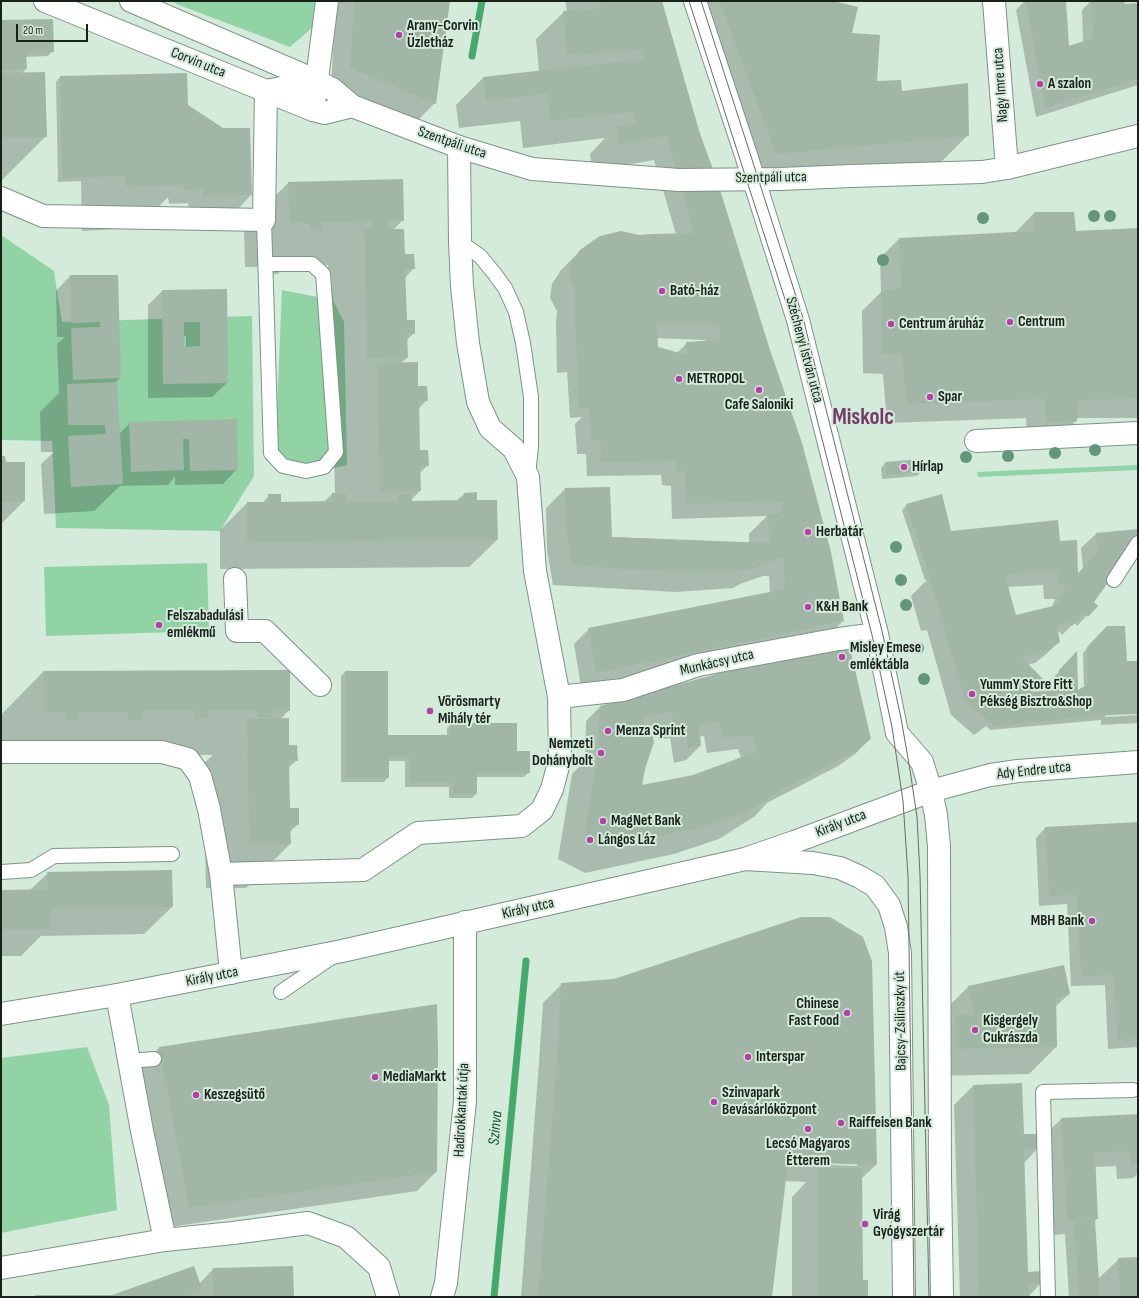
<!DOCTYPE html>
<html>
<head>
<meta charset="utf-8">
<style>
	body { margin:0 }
	#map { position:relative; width:1139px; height:1298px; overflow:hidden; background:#d4eada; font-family:"Sofia Sans Condensed",sans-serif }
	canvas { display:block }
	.frame { position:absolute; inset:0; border:2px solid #19211b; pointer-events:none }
	.scale { position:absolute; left:16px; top:24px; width:72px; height:18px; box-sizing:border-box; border:2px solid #19211b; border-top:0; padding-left:5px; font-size:12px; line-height:14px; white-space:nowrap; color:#19211b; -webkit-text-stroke:3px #d4eada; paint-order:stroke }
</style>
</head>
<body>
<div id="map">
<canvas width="1139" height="1298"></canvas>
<div class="frame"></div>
<div class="scale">20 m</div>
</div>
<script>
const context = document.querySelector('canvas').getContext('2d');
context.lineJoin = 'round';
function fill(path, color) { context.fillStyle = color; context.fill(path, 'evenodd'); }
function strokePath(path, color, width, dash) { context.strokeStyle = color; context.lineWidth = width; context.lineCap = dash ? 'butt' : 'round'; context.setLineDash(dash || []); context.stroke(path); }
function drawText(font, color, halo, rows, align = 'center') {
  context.font = font + ' "Sofia Sans Condensed",sans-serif'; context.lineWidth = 4; context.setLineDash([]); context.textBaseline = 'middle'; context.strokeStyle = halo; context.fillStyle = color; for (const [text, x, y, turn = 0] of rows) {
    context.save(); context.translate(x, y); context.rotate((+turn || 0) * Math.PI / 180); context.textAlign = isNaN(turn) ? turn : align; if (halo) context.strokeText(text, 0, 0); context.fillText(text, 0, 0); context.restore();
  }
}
fill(new Path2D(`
	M172,1H316L313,27L290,47L179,5Z
	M1,235L54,271L62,322L252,316L254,476L220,531L56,528L52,441L1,440Z
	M282,290L333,300L344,322L347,465L294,477L275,458Z
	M1138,465V470L978,477L977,472Z
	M207,563L209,631L46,636L44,567Z
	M87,1047L109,1105L117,1210L1,1233V1058Z`), '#91d3a5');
fill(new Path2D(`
	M336,1H449L435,103L416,122L331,87Z
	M565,1H661L843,621L828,636L581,687L574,644L589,629L770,593L769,576H763L740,584L733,588L676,592L553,585L547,550L546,508L565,489L609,488L611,537L749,543V534L767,516L672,519L671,486L662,485L661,475L587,476L586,454H577L575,424L582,417L570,418L567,372L557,373L556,323L557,311L550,298L552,284L561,270L581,250L639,236L676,234L654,160L592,171L590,154L605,138L523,148L520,121L459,128L456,105L483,78L539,72L536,39L564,12L567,11ZM656,338L705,340V342L687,343L677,353L657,348Z
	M685,1H829L850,34L876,82L901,92L968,135L940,163L749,181L692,29Z
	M1025,1H1065L1068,47L1083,42L1082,10L1091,1H1123L1124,5L1138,4V85L1036,117L1016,10Z
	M1,21L53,51L48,56L25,57L26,69L21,74L46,136L1,181Z
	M60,77L187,105L251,195L237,210L189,211L188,203L169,204L168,197L137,228L82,231L81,181L58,182L56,82Z
	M402,180L403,220L393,230L404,255L414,268L405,278L406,321L414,333L406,341L407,358L401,363L427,400L418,409L419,451L428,465L420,473V491L411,500V502L456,501L464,494L476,501L497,540L469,567L220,569V530L247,503H262L269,496L280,503L324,502L332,494H335L333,408L339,403H324L320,275L328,267V265L285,266L278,274H266L265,267H245L244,227L288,183Z
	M1034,213L1075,233L1138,229V418H1077L1076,421L1057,440L1027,441L1026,418L887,423L883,374L863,373L862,311L881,292L880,258L899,239L1015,233Z
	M70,276H117L120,378L116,382L119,434L130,423L236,420L237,469L223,484L175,485V477L168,485L120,486L94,511L44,514L41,464L54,452H41L40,412L59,393L57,344L65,337H57L56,291Z
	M226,290L227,383L212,397L148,398V305L162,291ZM183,336H186V348H183Z
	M1,457L24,501L1,524Z
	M885,463L921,472L917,476L882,479L881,468Z
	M907,505L950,532L1059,541L1077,574L1083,568L1081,548L1096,534L1138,530L1092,602L1096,606L1077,626L1074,623L1062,635L1059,631L1058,633L1059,642L1044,656L1035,663L1027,665L1043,681L1032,693L1053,691L1055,676L1076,654L1077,692L1084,688L1083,653L1097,637L1126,662H1138V713L1105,715V717L1138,715V723L1101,725V720L990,730L986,726L974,735L951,715L927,630L921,631L911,596L927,580H925L902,510ZM1043,585L1044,599H1055L1052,607L1015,616L1007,587Z
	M731,671L870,739L855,754L838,766L767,803L755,816L719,839L674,854L585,873L558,859L572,774L585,761L586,721L600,707ZM658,726V740L670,738L674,763L686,760L700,746L699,737L704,736L707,753L738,749L741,758L693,776L641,786L644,769V728Z
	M43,672L289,710L280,720L288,746L297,760L288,768L289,809L298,824L289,833L290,844L246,888H206L203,764L213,755H171L163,763H152V755H106L98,763L85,764V755L41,756L33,764H21V756H1V715Z
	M345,672L387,736H447V728L451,724L516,752L529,772L524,777H476V794L472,798H449V787H405V761H388V777L384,782H341V676Z
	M1138,823V1047L1108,1049L1105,985L1071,986L1067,904L1039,906L1036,838L1045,828Z
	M48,873L172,907L144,934L41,936L21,956H1V891L30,890Z
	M562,984L876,1165L861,1179L862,1281L867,1297H792V1197L806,1182L785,1181L771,1297H521L539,1062L543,1003ZM783,1161L857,1164V1166L783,1163Z
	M968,987L1069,994L1055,1007L1056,1047L1029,1074L929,1076L928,1043L944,1028L941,1014Z
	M160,1047L436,1172L417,1191L170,1227L140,1067Z
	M973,1086L1038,1148L1024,1163L1027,1273L1040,1284L1028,1297H960L954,1105Z
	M1138,1115V1173L1133,1178L1117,1179L1116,1166L1094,1167L1097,1219L1094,1221L1098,1279L1119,1259L1138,1258V1297H1069L1065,1234L1053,1235L1047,1133L1061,1119Z
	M213,1269L293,1297H35L112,1296L199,1284Z`), '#0003');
strokePath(new Path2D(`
	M472,56L482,1
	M494,1297L526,961`), '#47a86c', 7);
fill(new Path2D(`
	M354,1H450L436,104L350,68Z
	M599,1H662L699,131L717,180L769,347L802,443L831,552L844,621L596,673L588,628L785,589L783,557L761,565L753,569L715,572L695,573L572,566L566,530L565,488L610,487L612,537L769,543L768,514L782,512V502L686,504L685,471H676L675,461L601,462L600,440H591L589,408H579L574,303L575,291L569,279L571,264L580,250L600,236L621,231L639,235L652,234L694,233L679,180L666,136L619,144L617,126L635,123L632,112L550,121L547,94L486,101L483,77L643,59L640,50L567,55L563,11L601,8ZM657,323L719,325L720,340L686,342L687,355L658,347Z
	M719,1H833L858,7L852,33L880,35L877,81L901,80L902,91L968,83L969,136L776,154Z
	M1026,1H1066L1069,46L1093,38L1091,1H1124L1125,4L1138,3V79L1045,108Z
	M53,19L54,52L26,53L27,69L1,70V20Z
	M45,72L47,137L1,138V73Z
	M187,73L188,105L223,128H250L252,195L203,196V189L183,190V185L126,187L125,176L62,178L60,76Z
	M403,179L404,221H388V229H381H404L405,254H414L415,269H405L407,320H415V334H407L408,358L367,359L364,230H372V221L322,222L323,230H310L309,223H289L288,182Z
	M1034,212H1074L1076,231L1138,228V399L1078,400L1077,421L1046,422L1044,399L906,404L902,355L881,354V291L901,288L899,238L1035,231Z
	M70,275H118L121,378L73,380L71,328L100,327V322L71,323Z
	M227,289L228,383L163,384L162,290ZM184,322H200V346L184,347Z
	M418,362V386H427L428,401H419L420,450H428L429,466H420L421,491L380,492L377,363Z
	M117,382L123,484L71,487L68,436L106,434L105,425H68L67,384Z
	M237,419L238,470L190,471L189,439H183L184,470L131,472L129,422Z
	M1,456H5L6,462H25V501L1,502Z
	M921,459L922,472L886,475L885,462Z
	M477,492V500H497L498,540L247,542V502H268V494H281V502L332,501V493H346V501H398V494H412V501L464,500V493Z
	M942,494L951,531L1058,520L1060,541L1077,540L1078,574L1097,553L1096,533L1138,529V534L1107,584L1094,602L1098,606L1088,617L1084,613L1072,626L1069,622L1057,626L1060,642L1051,648L1022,658L1045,681L1029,692L1057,690L1059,670L1077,651L1078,690L1088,684L1087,647L1107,626H1125L1127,661H1138V714L1110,715L995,726L965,701L929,575L906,504ZM1057,571L1058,585H1066L1057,605L1016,615L1009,590L1006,574Z
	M850,648L871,739L854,752L783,789L748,812L702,827L613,846L585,832L597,760L600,706L731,670ZM672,712L673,726L685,724L688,749L701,746L699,725L719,722L722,738L752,735L758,751L693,775L642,785L645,769L654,742L651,730L645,731L644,717Z
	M290,670V711H273V717H257L258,711H208V719H195V711H143V720H128V712H78V720H65V712H44L43,671Z
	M345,671H388V735H451V723H517V751H530V773H477V794H453V783H409V757H389V778H345Z
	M289,718V745H297L298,761H289L290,808H299V825H290L291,844L249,845L247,719Z
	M1138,822V1039L1117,1040L1114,975L1081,977L1076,895L1049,896L1045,827Z
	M172,870L173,907L50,909V929H1V890L48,889L47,872Z
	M801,917H830L863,937L872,961L877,1165L788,1162L772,1297H538L558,1042L561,983L614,979Z
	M1064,965L1070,994L1056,997L1057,1047L956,1049L955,1015H974L968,986Z
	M437,1004L438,1051L437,1172L189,1208L159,1047Z
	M1022,1083L1024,1134H1039V1149H1024L1028,1272L1041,1271V1284H1029V1297H979L973,1085Z
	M1138,1114V1164L1131,1165L1130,1151L1095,1153L1098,1219L1067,1221L1061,1118Z
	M819,1168H862L863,1280H868V1297H819Z
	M1095,1220L1100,1297H1079L1074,1221Z
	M1138,1257V1297H1120L1118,1258Z
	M194,1266L202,1289L190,1293L191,1297H35V1295H112Z
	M293,1266L294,1297H213V1268Z`), '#a1b6a6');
const lane = new Path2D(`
	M264,220L271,453L283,466L306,471L324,467L336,452L323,274L312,264H266
	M460,242L480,256L494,273L505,288L516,312L523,343L531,397V446L528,475
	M1114,580L1138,543
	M1,872L31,870L54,856L172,854
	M281,992L332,957
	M128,1061L154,1059
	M1048,1297L1043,1092L1133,1090`);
const street = new Path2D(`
	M695,1L747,158L798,320L877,634L897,733L922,762L931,791
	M994,1L1007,168
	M313,110L327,1
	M1,198L43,216L264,220L266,91L317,81
	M976,441L1138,433
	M235,579L237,631H265L320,685
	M559,697L623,690L698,665L839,639L877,634
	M1,752H162L188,759L200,776L209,809L221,874L231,973
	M221,874L363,870L418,833L522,826L542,810L552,789L560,759L559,697L535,571L528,477L514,449L490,428L478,402L468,343L462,286L460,242L459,147
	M117,995L142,1131L165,1240
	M1,1268L165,1240L233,1233L308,1223L346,1237L379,1267L388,1297
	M442,1297L446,1283L465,1101V922`);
const secondary = new Path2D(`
	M45,1L313,110L324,113L352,106
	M131,1L317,81L332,89L352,106L459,147L532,169L679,180L781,179L851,176L982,172L1007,168L1138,136
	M931,791L936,815L939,846L940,1176L942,1297
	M745,859L813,863L840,868L860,877L875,886L889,905L896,927L900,953L904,1297`);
const primary = new Path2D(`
	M1,1014L117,995L342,951L745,859L794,842L931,791L990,775L1018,771L1138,762`);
strokePath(lane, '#7e9384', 16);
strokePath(street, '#7e9384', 24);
strokePath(secondary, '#7e9384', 24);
strokePath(primary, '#7e9384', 24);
strokePath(lane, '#fff', 14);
strokePath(street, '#fff', 22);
strokePath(secondary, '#fff', 22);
strokePath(primary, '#fff', 22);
strokePath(new Path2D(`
	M689,1L792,321L872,635L892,727L903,801L908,876L914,1297
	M701,1L803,318L882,631L901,718L910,770L917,817L920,875L929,1297`), '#626f65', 1);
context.fillStyle = '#63967a';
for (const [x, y] of [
	[1094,216],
	[1110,216],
	[983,218],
	[883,260],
	[1095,450],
	[1055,453],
	[1008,456],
	[966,457],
	[896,547],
	[901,580],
	[906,605],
	[918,648],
	[924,679]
]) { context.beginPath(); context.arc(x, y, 6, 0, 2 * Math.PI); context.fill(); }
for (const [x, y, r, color] of [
	[399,35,4,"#b143a2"],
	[1040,84,4,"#b143a2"],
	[662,291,4,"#b143a2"],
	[1010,322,4,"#b143a2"],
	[891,324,4,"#b143a2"],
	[679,379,4,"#b143a2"],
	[759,390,4,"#b143a2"],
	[930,397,4,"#b143a2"],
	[904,467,4,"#b143a2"],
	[808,532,4,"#b143a2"],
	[808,607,4,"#b143a2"],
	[159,625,4,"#b143a2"],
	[842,657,4,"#b143a2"],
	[972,694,4,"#b143a2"],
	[430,711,4,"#b143a2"],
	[608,731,4,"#b143a2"],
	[601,753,4,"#b143a2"],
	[603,821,4,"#b143a2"],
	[590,840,4,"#b143a2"],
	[1092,921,4,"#b143a2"],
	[847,1013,4,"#b143a2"],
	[975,1030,4,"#b143a2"],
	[748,1057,4,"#b143a2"],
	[375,1077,4,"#b143a2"],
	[196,1095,4,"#b143a2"],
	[714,1102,4,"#b143a2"],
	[841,1123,4,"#b143a2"],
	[808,1129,4,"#b143a2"],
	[865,1224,4,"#b143a2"]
]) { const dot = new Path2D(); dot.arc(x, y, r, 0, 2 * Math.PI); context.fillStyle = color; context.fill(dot); strokePath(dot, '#d4eada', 1.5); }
drawText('bold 15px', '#19211b', '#d4eada', [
	["Arany-Corvin",407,26],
	["Üzletház",407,43],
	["A szalon",1048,84],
	["Bató-ház",670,291],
	["Centrum",1018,322],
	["Centrum áruház",899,324],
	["METROPOL",687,379],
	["Spar",938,397],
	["Cafe Saloniki",759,405,"center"],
	["Hírlap",912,467],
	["Herbatár",816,532],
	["K&H Bank",816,607],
	["Felszabadulási",167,616],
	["emlékmű",167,633],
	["Misley Emese",850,648],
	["emléktábla",850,665],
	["YummY Store Fitt",980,685],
	["Pékség Bisztro&Shop",980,702],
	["Vörösmarty",438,702],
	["Mihály tér",438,719],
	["Menza Sprint",616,731],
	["Nemzeti",593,744,"right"],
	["Dohánybolt",593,761,"right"],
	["MagNet Bank",611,821],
	["Lángos Láz",598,840],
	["MBH Bank",1084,921,"right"],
	["Chinese",839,1004,"right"],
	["Fast Food",839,1021,"right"],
	["Kisgergely",983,1021],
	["Cukrászda",983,1038],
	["Interspar",756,1057],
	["MediaMarkt",383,1077],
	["Szinvapark",722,1093],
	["Bevásárlóközpont",722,1110],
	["Keszegsütő",204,1095],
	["Raiffeisen Bank",849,1123],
	["Lecsó Magyaros",808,1144,"center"],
	["Étterem",808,1161,"center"],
	["Virág",873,1215],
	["Gyógyszertár",873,1232]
], 'left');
drawText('15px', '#19211b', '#d4eada', [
	["Corvin utca",198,63,22],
	["Nagy Imre utca",1001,85,-94],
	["Szentpáli utca",452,143,19],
	["Szentpáli utca",771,178,-1],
	["Széchenyi István utca",804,350,75],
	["Munkácsy utca",717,663,-13],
	["Ady Endre utca",1034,771,-6],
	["Király utca",841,824,-21],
	["Király utca",528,909,-13],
	["Király utca",212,977,-11],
	["Bajcsy-Zsilinszky út",901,1021,-91],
	["Hadirokkantak útja",462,1110,-87]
]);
drawText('italic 16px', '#0b552d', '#d4eada', [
	["Szinva",496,1128,-85]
]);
drawText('bold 23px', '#743c6b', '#d4eada', [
	["Miskolc",863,418]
]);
</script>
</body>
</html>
